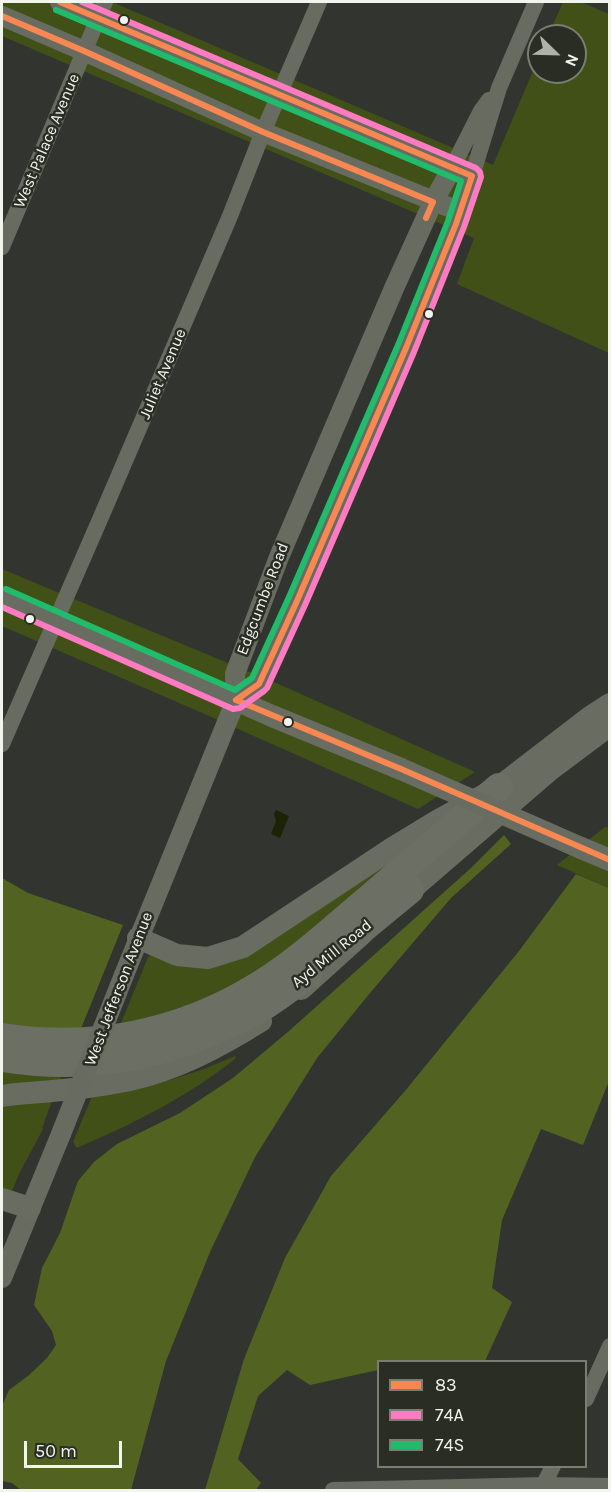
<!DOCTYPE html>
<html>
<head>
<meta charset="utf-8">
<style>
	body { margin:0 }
	#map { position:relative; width:611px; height:1492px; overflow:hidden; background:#32352f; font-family:Karla,sans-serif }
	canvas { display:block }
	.frame { position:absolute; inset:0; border:3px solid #f2f5ee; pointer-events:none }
	.legend { position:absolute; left:377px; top:1360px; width:210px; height:108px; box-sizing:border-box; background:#292d23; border:2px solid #797d74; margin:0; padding:8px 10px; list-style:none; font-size:18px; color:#f2f5ee }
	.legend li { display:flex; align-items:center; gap:12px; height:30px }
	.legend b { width:30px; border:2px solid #797d74 }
	.north { position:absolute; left:527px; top:24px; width:60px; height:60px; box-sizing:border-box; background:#292d23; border:2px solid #797d74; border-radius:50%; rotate:113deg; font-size:16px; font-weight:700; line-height:24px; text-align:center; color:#f2f5ee }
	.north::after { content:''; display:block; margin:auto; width:21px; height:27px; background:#afb2ab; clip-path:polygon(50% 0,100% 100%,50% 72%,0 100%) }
	.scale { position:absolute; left:24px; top:1441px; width:98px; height:27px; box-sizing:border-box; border:3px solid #f2f5ee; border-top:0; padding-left:8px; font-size:18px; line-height:21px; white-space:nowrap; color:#f2f5ee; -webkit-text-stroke:4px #292d23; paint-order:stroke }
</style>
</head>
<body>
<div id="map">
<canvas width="611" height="1492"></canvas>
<div class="frame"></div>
<ul class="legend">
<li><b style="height:8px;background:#f88751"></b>83</li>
<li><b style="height:8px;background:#fe7ac1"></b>74A</li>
<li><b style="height:8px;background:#20bc6c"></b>74S</li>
</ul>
<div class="north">N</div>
<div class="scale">50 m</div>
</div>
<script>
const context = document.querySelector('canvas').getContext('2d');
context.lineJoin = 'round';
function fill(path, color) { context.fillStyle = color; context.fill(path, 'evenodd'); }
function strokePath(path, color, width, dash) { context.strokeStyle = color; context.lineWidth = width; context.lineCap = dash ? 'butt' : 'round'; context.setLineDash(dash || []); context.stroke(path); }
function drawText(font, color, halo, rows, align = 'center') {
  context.font = font + ' Karla,sans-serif'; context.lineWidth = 5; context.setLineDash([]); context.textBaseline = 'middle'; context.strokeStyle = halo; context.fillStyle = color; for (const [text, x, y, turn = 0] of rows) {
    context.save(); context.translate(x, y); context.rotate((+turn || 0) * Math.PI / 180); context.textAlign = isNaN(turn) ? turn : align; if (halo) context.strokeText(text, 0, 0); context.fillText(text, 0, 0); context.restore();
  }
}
fill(new Path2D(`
	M2,2H112L493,165L539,57V72H575V36H548L563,2H581L609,14V353L457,284L474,238L2,36Z
	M2,569L283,686L475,772L418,809L200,712L2,626Z
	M605,827L609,828V888L557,865Z
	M430,831L262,977L117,1033L148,957L151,955L193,965Z
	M235,1056L236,1058C188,1097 134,1123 77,1148L73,1142L93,1094L161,1083L204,1069Z
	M2,1064L65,1068L58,1086L2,1091Z
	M53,1098L42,1128L43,1129L19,1174L12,1191H2V1105Z`), '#415016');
fill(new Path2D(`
	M504,835L511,844L451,898L370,993L317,1058L255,1157L210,1252L166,1361L131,1490H21L12,1483L2,1481V1406L9,1390L28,1376L47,1358L56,1345L52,1331L34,1305L42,1268L60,1233L78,1181L94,1162L117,1144L180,1113L233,1078L289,1031L471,868Z
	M576,874L609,888V1081L583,1145L541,1129L502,1220L492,1288L512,1302L485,1361L378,1362V1370L310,1385L287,1370L258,1396L238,1459L261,1483L256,1490H205L244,1359L285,1258L331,1176L405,1091L519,951Z
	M2,878L28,893L123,925L78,1036L2,1030Z`), '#526321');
fill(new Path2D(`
	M276,810L289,816L280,838L271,834L276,821L274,814Z`), '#1a2304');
strokePath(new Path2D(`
	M452,168L481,111L489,100
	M472,176L499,88L536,2
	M2,247L105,2
	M2,744L101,517L230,216L263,132L319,2
	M586,1399L610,1346
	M333,1490L544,1485L610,1486
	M541,1490L553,1466`), '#676b60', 16);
strokePath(new Path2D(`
	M60,2L472,176L456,224L406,348L297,601L259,684L236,700
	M2,16L84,51L263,132L461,212
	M124,975L236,700L235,674L279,557L395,286L433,202L452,168
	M2,1278L61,1134`), '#676b60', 20);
strokePath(new Path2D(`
	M2,597L272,716L401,769
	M581,848L610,860
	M398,901L550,770L610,725
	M138,938L177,955L208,958L243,947L391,849L437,821L499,787L590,717L610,704
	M301,989L363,933
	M2,1096C18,1093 35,1093 52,1091C78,1089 105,1085 130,1080C177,1070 221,1046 261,1021
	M2,1199L30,1208`), '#686c61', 22);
strokePath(new Path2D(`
	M348,941L410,890
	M2,1037C90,1051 179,1034 256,987C296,963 331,930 367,900C411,862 455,825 499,787
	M2,1058C77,1070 152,1060 221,1028C236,1021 252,1014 266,1005C281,995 296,984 310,972`), '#6c7064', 28);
strokePath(new Path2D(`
	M61,1134L124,975`), '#676b60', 20);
strokePath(new Path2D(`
	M401,769L581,848`), '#686c61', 22);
strokePath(new Path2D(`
	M60,2L472,176L456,224L406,348L297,601L259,684L236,700
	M2,16L84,51L263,132L433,202L426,218
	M236,700L401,769L610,860`), '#f88751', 6);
strokePath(new Path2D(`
	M2,607L233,709L240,708L264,691L267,688L305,605L414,352L464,227L481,177L480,172L476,168L82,2`), '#fe7ac1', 6);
strokePath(new Path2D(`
	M6,589L235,690L252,678L289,597L398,345L448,221L461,181L56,10`), '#20bc6c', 6);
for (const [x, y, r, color] of [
	[124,20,5,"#f2f5ee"],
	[429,314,5,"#f2f5ee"],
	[30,619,5,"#f2f5ee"],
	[288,722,5,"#f2f5ee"]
]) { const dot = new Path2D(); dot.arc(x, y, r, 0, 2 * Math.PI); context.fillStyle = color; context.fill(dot); strokePath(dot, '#292d23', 2); }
drawText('16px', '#f2f5ee', '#292d23', [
	["West Palace Avenue",47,141,-67],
	["Juliet Avenue",163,374,-67],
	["Edgcumbe Road",263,599,-69],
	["Ayd Mill Road",332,954,-39],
	["West Jefferson Avenue",119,989,-69]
]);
</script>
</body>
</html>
